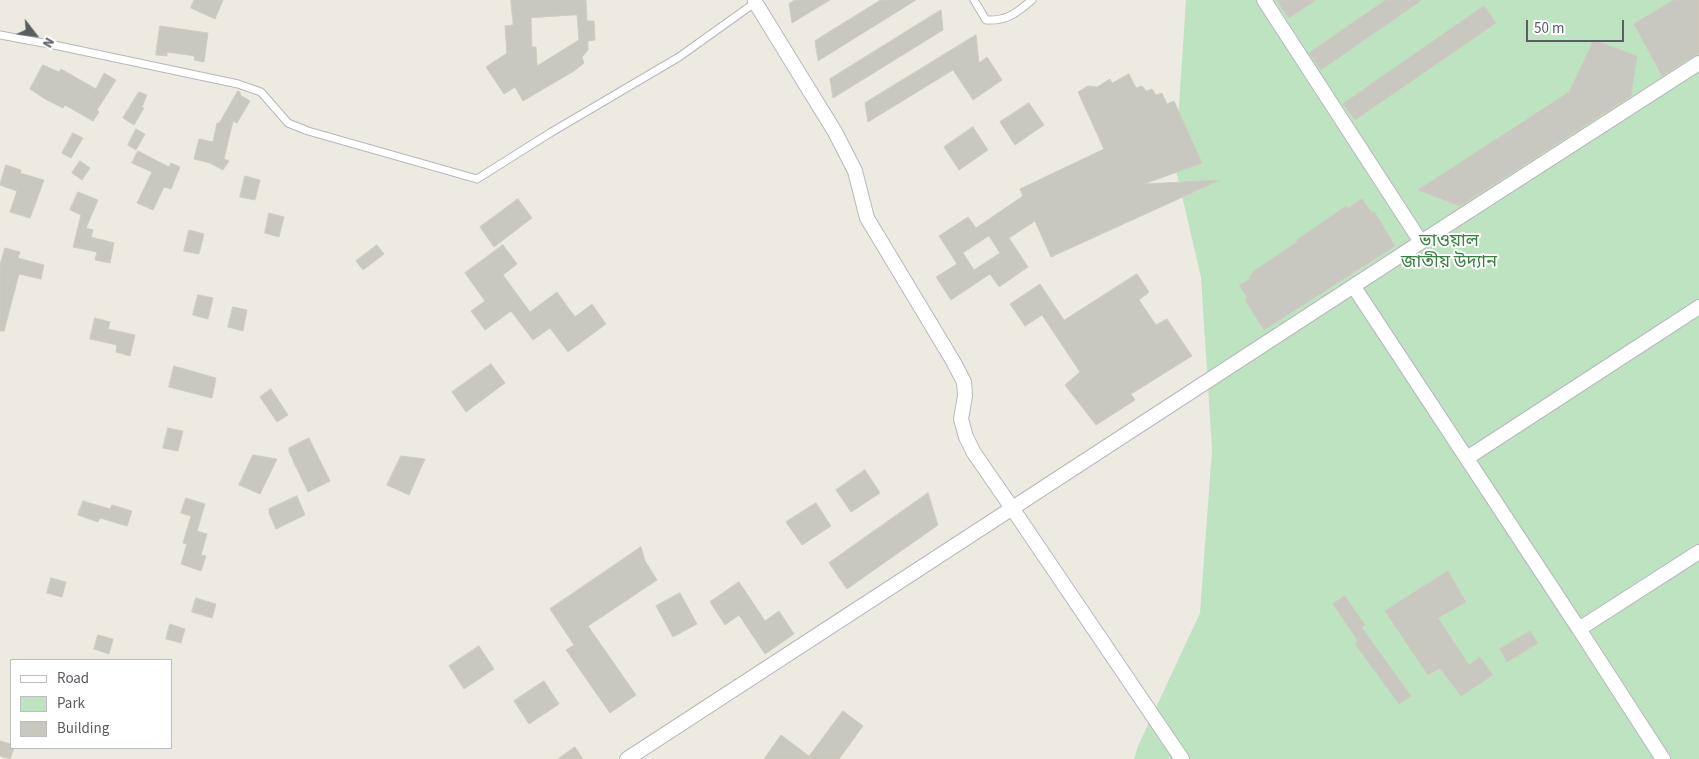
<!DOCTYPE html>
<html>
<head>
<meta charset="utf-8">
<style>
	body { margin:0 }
	#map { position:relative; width:1699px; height:759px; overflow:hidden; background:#eceae1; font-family:"Source Sans 3",sans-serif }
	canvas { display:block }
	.legend { position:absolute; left:10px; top:659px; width:162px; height:90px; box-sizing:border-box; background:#fff; border:1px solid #bdbec0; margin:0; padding:6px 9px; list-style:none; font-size:15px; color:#595c61 }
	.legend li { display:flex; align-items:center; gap:10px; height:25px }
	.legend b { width:25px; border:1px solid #bdbec0 }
	.north { position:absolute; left:10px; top:10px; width:50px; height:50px; -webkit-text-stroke:4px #fff; paint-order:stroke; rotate:120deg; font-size:14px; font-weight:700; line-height:20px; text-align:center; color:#595c61 }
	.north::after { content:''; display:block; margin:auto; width:18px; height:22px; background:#595c61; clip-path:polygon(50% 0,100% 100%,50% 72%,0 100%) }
	.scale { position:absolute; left:1526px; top:20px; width:98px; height:22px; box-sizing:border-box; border:2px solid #595c61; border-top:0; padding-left:6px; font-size:15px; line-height:18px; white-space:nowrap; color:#595c61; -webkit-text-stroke:4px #fff; paint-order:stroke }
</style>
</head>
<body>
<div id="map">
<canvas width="1699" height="759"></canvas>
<ul class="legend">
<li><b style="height:6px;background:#fff"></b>Road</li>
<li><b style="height:14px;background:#bde3c1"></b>Park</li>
<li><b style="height:14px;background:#c8c7c0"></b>Building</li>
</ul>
<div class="north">N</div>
<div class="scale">50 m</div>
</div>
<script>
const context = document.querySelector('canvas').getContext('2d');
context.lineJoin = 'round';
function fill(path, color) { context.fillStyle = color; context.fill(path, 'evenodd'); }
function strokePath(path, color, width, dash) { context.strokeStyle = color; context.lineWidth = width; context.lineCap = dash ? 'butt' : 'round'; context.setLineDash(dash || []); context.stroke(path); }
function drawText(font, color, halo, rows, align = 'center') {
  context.font = font + ' "Source Sans 3","Noto Sans Bengali",sans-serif'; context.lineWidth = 4; context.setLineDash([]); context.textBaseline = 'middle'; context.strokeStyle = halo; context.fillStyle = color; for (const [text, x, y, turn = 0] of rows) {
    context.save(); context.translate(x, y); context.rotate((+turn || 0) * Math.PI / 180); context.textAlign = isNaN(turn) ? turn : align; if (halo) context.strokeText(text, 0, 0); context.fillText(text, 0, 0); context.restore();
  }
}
fill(new Path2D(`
	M1186,0H1699V759H1134L1138,746L1200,613L1212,450L1201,277L1175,166Z`), '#bde3c1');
const building = new Path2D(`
	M194,0H223L215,19L191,8Z
	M511,0H586L587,21H594L595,40L588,41V50L582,57L584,63L574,71L523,101L515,87L504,94L486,67L507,53L505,26L513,25ZM577,15L579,40L537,66L536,47H532L531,18Z
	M795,0H830L792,23L789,4Z
	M881,0H916L818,61L815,41Z
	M1277,0H1316L1289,18Z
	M1386,0H1422L1321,70L1309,53Z
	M1674,0H1699V54L1694,56L1662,76L1634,24Z
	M1484,6L1496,23L1355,120L1343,104Z
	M941,10L943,30L833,98L830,79Z
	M160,26L208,33L204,62L194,60L195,56L167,52V56L156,55Z
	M976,35L979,63L987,57L1002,80L973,100L953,70L868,122L865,103Z
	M1594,40L1637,56L1631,96L1460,206L1418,190L1569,92Z
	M43,65L59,72L61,69L96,89L104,73L116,80L97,110L99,112L93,121L65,105L63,108L45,99L30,89Z
	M1129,74L1136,88L1142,86L1146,91L1152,89L1156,95L1162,93L1167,104L1174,101L1202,163L1144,184L1220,180L1051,257L1035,221L1009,238L1028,267L999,287L990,274L951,300L936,277L957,264L939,236L968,217L976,228L1023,196L1020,189L1104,149L1078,92L1088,86L1097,87L1110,79L1112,83ZM989,236L1000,253L974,270L963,253Z
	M238,91L240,92V95L250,101L237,123L233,121L224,159L229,161L223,170L210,163L194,159L199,139L213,142L217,123H219Z
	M139,92L147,95L142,107L144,108L134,125L123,118Z
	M1029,103L1044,125L1015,145L1000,122Z
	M973,127L988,150L959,170L944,147Z
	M136,129L145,134L136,150L128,145Z
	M73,133L83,138L71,158L62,153Z
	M138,151L169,167L171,163L180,167L171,189L164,187L153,210L137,203L152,172L132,163Z
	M80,161L90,168L82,180L72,173Z
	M6,165L21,170L20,173L44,180L30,218L10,212L17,191L0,185Z
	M245,176L260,180L255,200L240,197Z
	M78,192L98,200L86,228L93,230L91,237L114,243L110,263L95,260L97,252L73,247L81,215L70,210Z
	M518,199L532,218L494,247L480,227Z
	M1362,199L1372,213L1374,211L1395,246L1264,330L1245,300L1247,297L1239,285L1250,279L1249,277L1254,271L1297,242V240L1346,206L1348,208Z
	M269,213L284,217L279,237L265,233Z
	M189,230L204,234L199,254L184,251Z
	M377,245L384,254L363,270L356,261Z
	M503,245L517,264L503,275L530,312L557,292L575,317L592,304L606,324L568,352L550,328L533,340L511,311L485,330L471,311L485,301L465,273Z
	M5,248L20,252L18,258L44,265L41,279L19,274L4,331H0V265Z
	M1137,274L1149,292L1139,300L1156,325L1167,319L1192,356L1131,394L1135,400L1096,425L1065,385L1080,372L1042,315L1025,326L1010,304L1040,284L1064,320Z
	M198,295L213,298L208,319L193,315Z
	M233,307L247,310L243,331L228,327Z
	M95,318L110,322L108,329L135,335L130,356L116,352L117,345L90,339Z
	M491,364L505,383L466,412L452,392Z
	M174,366L216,378L212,398L169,387Z
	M271,389L288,415L277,422L260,397Z
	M168,428L183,431L178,451L163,448Z
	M309,438L330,481L308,492L289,452V448Z
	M253,455L277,459L260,494L239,485Z
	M401,456L425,459L409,495L387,485Z
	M865,470L880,493L851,512L836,490Z
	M928,493L938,525L847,589L829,563Z
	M297,496L305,515L276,529L269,513V509Z
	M186,498L205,504L197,531L207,534L201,555L206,556L201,571L181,564L187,544L183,543L191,516L181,513Z
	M83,501L110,509L112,505L132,511L127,526L100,518L98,522L78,515Z
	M816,503L831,526L802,545L786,522Z
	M641,547L645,561L657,580L588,626L636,695L610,713L566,650L574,645L550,609Z
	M1448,571L1466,602L1438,618L1469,665L1480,657L1493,675L1461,696L1440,668L1428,675L1385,611Z
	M51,578L66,582L62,597L47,593Z
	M739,582L765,621L779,611L794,634L765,654L739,615L725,625L710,602Z
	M680,593L697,624L673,637L656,606Z
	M1345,596L1365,625L1362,628L1411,696L1399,704L1355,644L1358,641L1333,604Z
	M196,598L216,604L212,618L192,612Z
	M170,624L185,629L181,643L166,639Z
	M1530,631L1538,643L1507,662L1500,649Z
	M98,635L113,639L109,654L94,649Z
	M479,646L494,669L464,689L449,666Z
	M544,681L559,704L529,724L514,701Z
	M843,711L863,726L839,759H764L781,735L809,756Z
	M0,741L11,744V748H14L10,759L0,756Z
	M575,747L583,759H558Z`);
fill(building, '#c8c7c0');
strokePath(building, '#d0cdbf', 1);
const lane = new Path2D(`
	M974,0L986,20C1008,21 1016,13 1032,0
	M0,35L54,45L238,84L261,92L288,123L308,131L477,179L550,133L679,57L756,2`);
const street = new Path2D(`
	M1264,0L1421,242
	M755,2L835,132L855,171L867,218L953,361L964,382L965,396L961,419L966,437L974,453L1012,508L1182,759
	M1354,287L1579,629
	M1467,458L1699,307
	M627,759L1421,242L1699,63
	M1663,759L1579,629L1699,552`);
strokePath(lane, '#b6b8bd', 9);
strokePath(street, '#b6b8bd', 16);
strokePath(lane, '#fff', 7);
strokePath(street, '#fff', 14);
drawText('18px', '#378243', '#fff', [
	["ভাওয়াল",1449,242],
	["জাতীয় উদ্যান",1449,263]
]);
</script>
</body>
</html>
